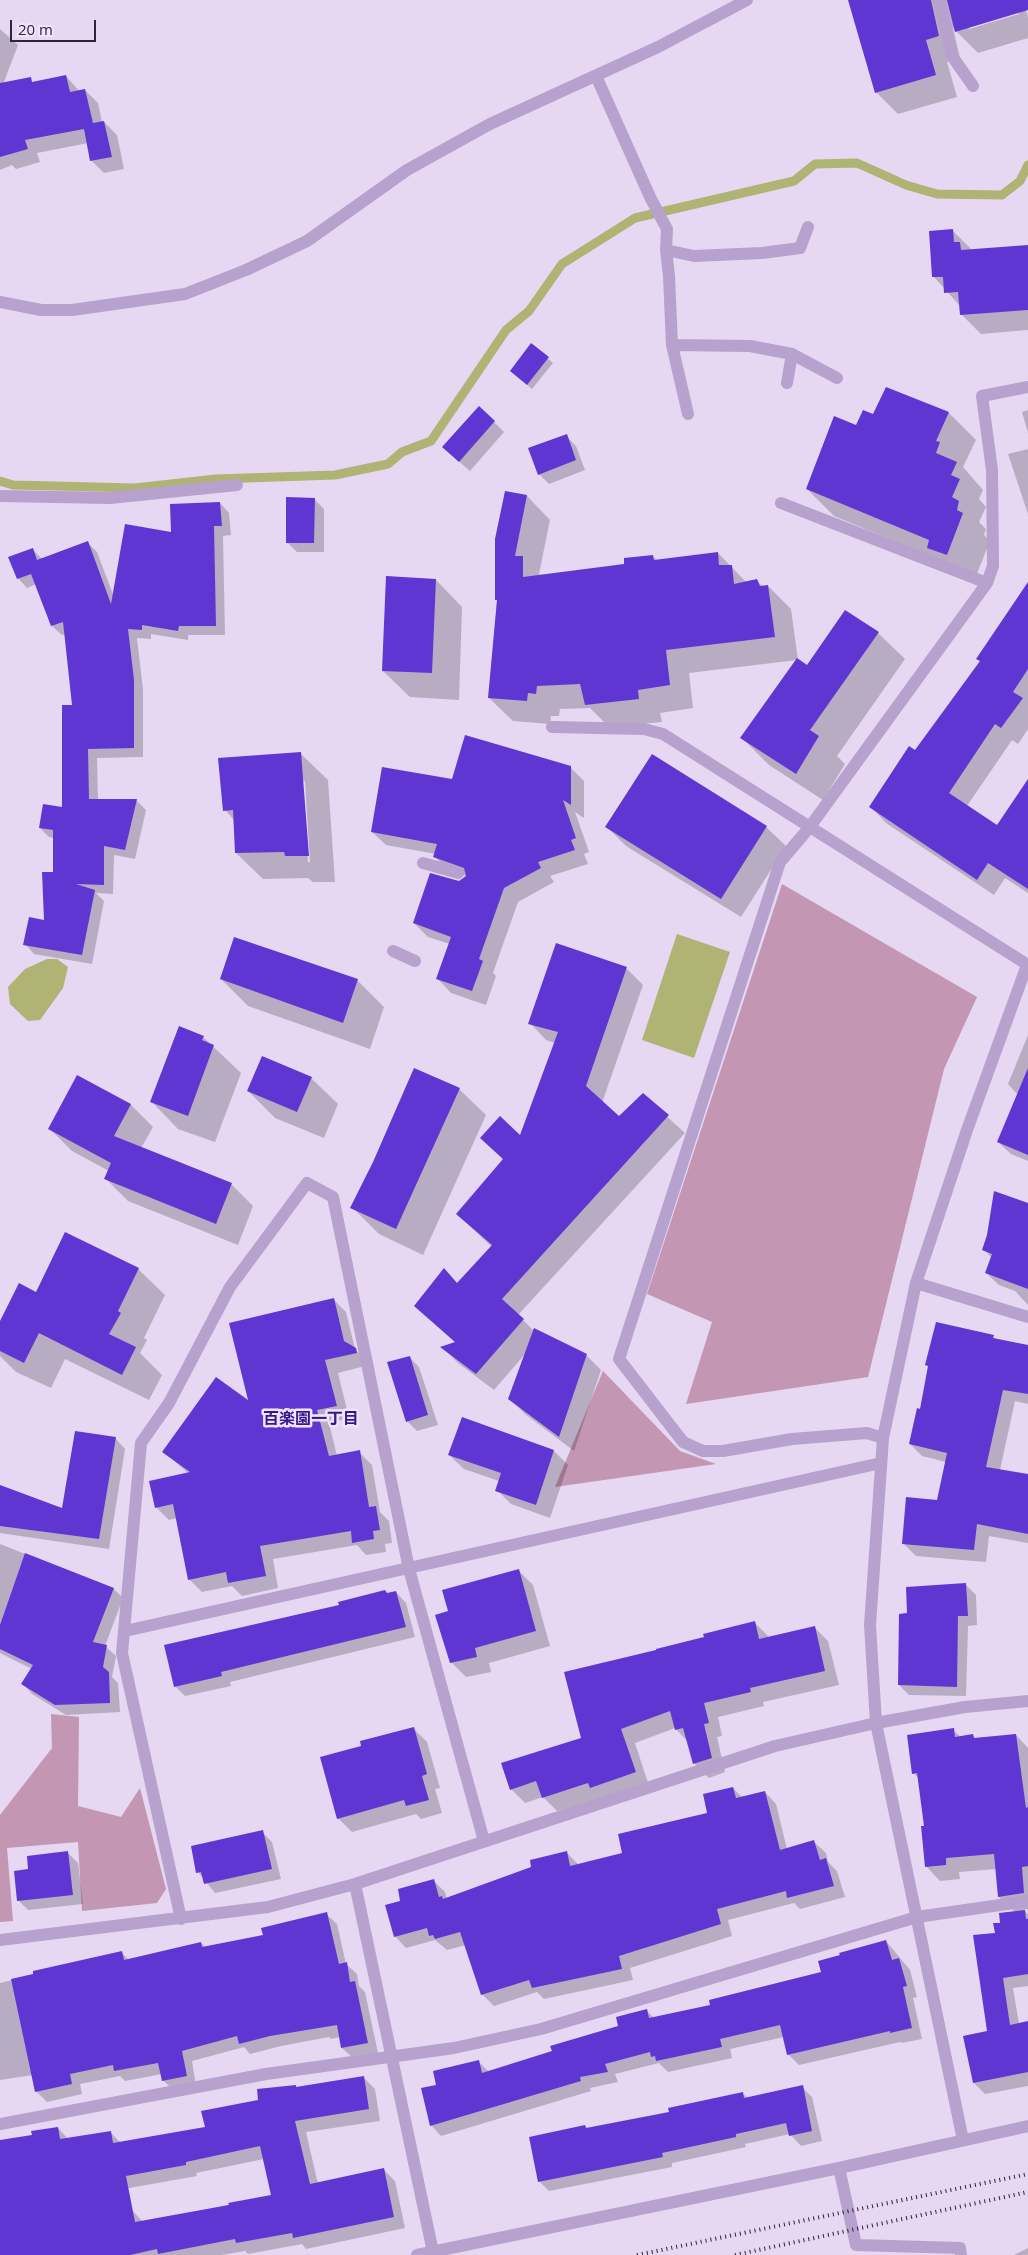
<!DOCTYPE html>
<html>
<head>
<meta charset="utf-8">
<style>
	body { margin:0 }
	#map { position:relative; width:1028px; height:2255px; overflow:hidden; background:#e6d7f3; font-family:"Open Sans",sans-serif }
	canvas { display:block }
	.scale { position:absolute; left:10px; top:20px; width:86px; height:22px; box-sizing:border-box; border:2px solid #2b2536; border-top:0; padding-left:6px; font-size:15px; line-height:18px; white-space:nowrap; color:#2b2536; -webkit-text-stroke:4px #f0e3fb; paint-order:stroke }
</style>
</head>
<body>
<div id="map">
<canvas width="1028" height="2255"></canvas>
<div class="scale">20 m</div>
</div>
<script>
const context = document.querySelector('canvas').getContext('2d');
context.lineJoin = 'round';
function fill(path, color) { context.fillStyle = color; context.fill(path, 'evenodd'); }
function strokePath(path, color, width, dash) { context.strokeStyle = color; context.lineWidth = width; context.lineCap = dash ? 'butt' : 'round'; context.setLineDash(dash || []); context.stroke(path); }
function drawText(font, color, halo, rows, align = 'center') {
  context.font = font + ' "Open Sans","Noto Sans JP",sans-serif'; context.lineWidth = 5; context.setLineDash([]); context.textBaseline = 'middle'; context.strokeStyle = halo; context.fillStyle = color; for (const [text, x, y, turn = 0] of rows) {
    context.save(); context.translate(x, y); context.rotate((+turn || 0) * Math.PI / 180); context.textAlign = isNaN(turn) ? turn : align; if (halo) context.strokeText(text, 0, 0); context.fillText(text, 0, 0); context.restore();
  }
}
fill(new Path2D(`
	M782,884L977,997L944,1069L868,1377L686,1404L712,1322L647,1294Z
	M603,1371L680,1451L716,1464L555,1487Z
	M51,1714L79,1717L78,1806L121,1817L140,1788L166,1889L157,1903L82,1911L78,1842L7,1848L13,1921L0,1922V1815L52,1748Z`), '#c396b3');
fill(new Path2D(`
	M677,934L730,952L694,1058L642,1040Z
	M47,959H57L68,967L63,988L40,1020L28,1021L10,1004L8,987L25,969Z`), '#afb373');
fill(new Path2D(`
	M849,0H1023L1028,17V38L978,53L953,28L960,58L947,62L957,97L898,114L876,92ZM1018,12L1019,14L969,29V26Z
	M0,29L18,45L2,87L0,86Z
	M66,76L79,91L85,90L98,103L102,122H104L117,135L124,169L104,173L91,160L88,143L37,153L40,162L16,169L12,165L0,170V113Z
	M952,230L972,250L1028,246V330L981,334L961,314V307L934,277Z
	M532,345L553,363L532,389L516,375Z
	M886,388L949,413L976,440L963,467L983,490L979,499L986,507L979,522L986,529L984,535L990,541L974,581L942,561L834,516L807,489L857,426L873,415Z
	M1028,410V433L1022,412Z
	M494,422L504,432L470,471L454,457Z
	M566,436L576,446L585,470L549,484L539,474Z
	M1028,449V514L1008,454Z
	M506,492L527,496L550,520L539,574L541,576L625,565L652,556L657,560L718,553L747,583L757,581L763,587L768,586L791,609L798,660L807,667L878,633L905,659L837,756L845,764L823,800L769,765L742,738L797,660L689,673L693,708L660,713L662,722L609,727L590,708L560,709L559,716H551L550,724L513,721L489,698Z
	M314,499L324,509V552H297L287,542Z
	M220,503L229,513L231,535L223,536L225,635H188V640L151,634V639L137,638L143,690V757L97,758L98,800H136L146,810L135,859L114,855L113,894L96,893L104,901L92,964L34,954L25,944L45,921L54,874V838L49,837L40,828L63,808L74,706L66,634L62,635L52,626L36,584L27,588L18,578L32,549L42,559L87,542L97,552L114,597L172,533Z
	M436,580L462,607L459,700L410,697L383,671Z
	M1028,589V729L1018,744L1012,740L967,806L997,827L1028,782V893L1005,878L994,895L886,823L870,806L916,752L981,662L978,659Z
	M301,754L328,780L335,882H313L308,878L263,879L236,853L234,820L225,810ZM302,781H305L310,862H308Z
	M570,767L584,781V818L575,812L589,852L584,854L588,864L550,876L554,882L518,902L493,973L496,976L486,1005L451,993L438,979L450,944L428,937L414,923L465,879L466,876L449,871L435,857L436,854L386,845L372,832L453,781Z
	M607,827H766L786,846L741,917L626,846Z
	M557,945L627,969L643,985L602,1103L619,1118L643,1095L685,1133L518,1315L534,1331L586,1355L601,1370L574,1451L525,1414L509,1398L526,1353L494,1390L458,1363L442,1347L456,1343L433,1322L444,1270L458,1284L492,1247L457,1214L504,1160L482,1138L521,1137L555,1043L546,1040L530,1023Z
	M221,979L357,980L384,1007L370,1049L248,1006Z
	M1028,1035V1161L1011,1154L998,1142L1018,1095L1008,1084Z
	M203,1037L241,1073L215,1142L178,1129L152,1102Z
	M78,1076L131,1105L153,1127L141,1148L231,1184L253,1206L238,1245L128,1201L106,1179L109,1171L72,1151L50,1129Z
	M311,1078L338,1104L324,1138L275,1118L248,1091Z
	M459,1089L486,1115L423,1255L379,1234L352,1207Z
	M1028,1204V1305L1015,1291L999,1285L986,1273L992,1258L984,1250Z
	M138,1269L165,1295L144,1338L147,1340L140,1353L162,1375L149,1400L65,1359L51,1388L16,1372L0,1356V1324L37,1293Z
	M333,1299L346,1312L355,1349L369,1365L338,1373L349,1418L329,1423L337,1456L359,1452L372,1465L380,1512L389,1521L392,1543L385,1544L386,1552L366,1555L357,1545L273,1559L278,1588L242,1596L232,1586L202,1592L189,1579L177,1518L169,1520L156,1507L189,1474L164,1452L250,1403Z
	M993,1337L997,1340L1028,1346V1404L1015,1401L1000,1470L1028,1476V1543L989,1536L986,1562L916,1556L903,1543L938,1501L946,1462L922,1456L910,1444L921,1410Z
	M409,1357L419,1367L438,1425L417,1431L407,1421Z
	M115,1438L125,1449L109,1549L0,1533V1486L63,1509Z
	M554,1451L568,1465L550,1518L511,1504L497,1490L499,1481L464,1469L449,1455Z
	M0,1544L114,1589L123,1598L105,1646L116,1656L112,1677L118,1683L120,1712L66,1715L32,1694L23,1684L32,1669L0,1653Z
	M518,1570L533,1585L550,1646L489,1663L491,1672L466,1677L451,1662L450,1612Z
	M966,1585L976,1595L977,1625L968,1626L966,1696L909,1695L899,1685L909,1614Z
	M396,1592L406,1603L415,1637L230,1682L231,1686L185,1696L175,1686L340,1606Z
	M755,1623L769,1637L814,1627L828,1641L839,1685L763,1702L764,1706L718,1717L722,1736L717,1737L725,1772L709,1778L695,1764L688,1742L675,1728L635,1743L649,1786L557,1811L543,1797L525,1803L511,1789L582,1738L705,1638Z
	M413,1728L427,1742L440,1788L435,1789L442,1813L421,1819L416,1814L352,1832L338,1818L363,1747Z
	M953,1730L961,1737L973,1736L976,1739L1016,1735L1028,1748V1909L1023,1910L1028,1914V1986L1013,1988L1019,2024L1028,2022V2086L985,2094L974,2083L965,2037L988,2032L996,1934L1001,1924L1015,1912L999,1897L997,1869L959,1872L960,1879L940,1881L926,1866V1827L919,1778L913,1773Z
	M733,1788L742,1797L765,1792L776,1804L787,1849L814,1842L826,1853L828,1862L837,1871L845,1897L800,1909L794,1903L728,1920L732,1936L630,1968L633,1980L544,1999L537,1992L494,2006L482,1994L466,1945L447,1950L435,1940L406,1948L395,1936L402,1902L434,1881L445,1892L447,1899L533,1868L567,1853L579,1865L624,1854L709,1814Z
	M262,1832L272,1842L281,1879L215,1893L198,1872Z
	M68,1853L78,1863L83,1904L28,1910L18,1900L30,1870Z
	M326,1914L337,1924L346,1964L357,1974L359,1986L365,1992L378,2053L353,2058L342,2048L340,2037L331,2039L329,2037L281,2046L250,2054L244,2047L192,2061L196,2086L173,2090L163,2080L162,2074L125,2081L120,2076L80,2084L82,2094L47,2102L36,2091L33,2075L0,2080V1983L122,1953L129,1960L201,1943L205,1947L264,1936Z
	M886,1941L910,1970L917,1997L913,1998L922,2039L902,2043L900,2042L799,2065L788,2054L784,2037L730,2049L732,2058L668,2072L659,2063L615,2074L618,2082L590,2088L591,2091L441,2136L431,2125L437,2086L479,2062L489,2072L553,2052L619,2026L647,2011L654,2018L711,2006L822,1973Z
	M363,2077L375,2089L380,2121L306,2132L318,2184L384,2170L395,2181L405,2228L306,2249L302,2244L248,2254L245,2251L222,2255H0V2235L131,2209L143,2222L273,2196L264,2159L196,2173L197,2176L118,2190L0,2204V2142L34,2136L58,2128L68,2139L110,2132L121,2143L206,2128L259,2101L295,2086L297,2088Z
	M802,2087L812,2097L822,2141L801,2146L790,2134L745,2144L746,2147L672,2163V2167L549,2191L539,2181L585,2126L588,2129L671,2113L742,2093L748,2098Z
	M1028,2248V2255H1014Z`), '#0003');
strokePath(new Path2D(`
	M0,481L13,485L135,488L216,479L335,475L388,464L402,452L431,441L506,330L529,311L562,264L635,218L794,181L815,164L857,163L906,185L937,194L1002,195L1020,181L1028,165`), '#afb373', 9);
fill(new Path2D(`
	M848,0H931L939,36L926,40L936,75L875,93Z
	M947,0H1028V10L955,32Z
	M66,75L70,92L85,89L93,123L104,121L112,157L90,161L84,129L25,140L28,149L0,157V83L31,77L32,82Z
	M953,229L954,242H960L961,250L1028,245V310L960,315L958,292L944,293L943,277H932L929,231Z
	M531,343L549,357L527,385L510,371Z
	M886,387L949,412L936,441L940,442L936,453L957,462L951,475L960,479L952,497L959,501L957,510L963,513L947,555L927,548L929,540L806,489L834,416L856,425L863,410L873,414Z
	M479,406L495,421L459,462L442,447Z
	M567,434L576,460L538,475L528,448Z
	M505,491L527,495L515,556H523V577L624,564V558L653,555L654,560L718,552L719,565H732L734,584L757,579L760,586L768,585L775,637L666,650L670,685L638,690L639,699L585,705L580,684L537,686L536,694L528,693L527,701L488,698L497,600H495V539Z
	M286,497L315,498L314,543H286Z
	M220,502L222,526H214L216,626H179L178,631L142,625V630L128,629L134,680V748L88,749L89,799H137L125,850L104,846V885L76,884L95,890L82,955L23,945L29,917L44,920L42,872H53V830L39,828L43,804L62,807V705H72L63,622L51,626L31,574L17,579L8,557L33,548L37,560L88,541L111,604L125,524L171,532L170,504Z
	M386,576L436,579L432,673L382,671Z
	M1028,582V669L1013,692L1023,698L1001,728L995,724L949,793L997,825L1028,779V889L988,863L977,880L869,807L909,746L915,750L980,661L976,659Z
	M845,610L879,632L810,730L819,736L796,774L740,738L797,658L807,665Z
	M465,735L571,766V805L563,800L576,838L571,840L575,850L538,862L541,868L504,888L479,959L483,961L472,991L436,979L451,937L413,923L430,873L459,881L466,876L464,868L433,857L437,844L371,832L382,767L452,779Z
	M301,752L309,856H285L284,852L235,853L233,810L223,811L218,758Z
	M652,754L767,826L721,899L605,827Z
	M234,937L358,979L343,1023L220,979Z
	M556,943L627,967L586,1086L619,1116L643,1093L669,1115L502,1299L524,1319L476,1374L440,1347L455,1342L414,1306L444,1268L457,1283L492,1245L456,1214L503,1159L480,1138L500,1116L520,1135L558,1032L528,1024Z
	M179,1026L204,1036L202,1040L214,1045L188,1116L150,1102Z
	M262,1056L312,1077L297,1112L247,1091Z
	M414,1068L460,1088L396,1229L350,1208L373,1162Z
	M1028,1068V1155L997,1142Z
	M77,1075L131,1104L114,1136L232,1183L216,1224L104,1179L111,1163L48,1129Z
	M994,1191L1028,1203V1289L985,1273L992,1254L982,1250L987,1235Z
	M65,1232L139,1268L118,1311L121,1313L109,1334L136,1347L122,1375L39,1333L24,1363L0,1351V1321L19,1283L36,1292Z
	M334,1298L344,1341L356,1348L357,1353L325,1360L337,1406L317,1410L329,1456L360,1450L369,1507L376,1506L380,1530L373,1531L374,1539L352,1543L351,1531L260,1546L266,1576L228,1583L226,1572L188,1580L173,1504L155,1508L149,1481L190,1472L162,1452L216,1377L248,1400L229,1323Z
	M936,1322L994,1335L993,1338L1028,1345V1394L1003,1390L986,1467L1028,1474V1534L977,1524L974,1550L902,1544L906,1497L937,1500L947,1453L909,1444L917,1408L920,1409L928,1366L925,1365Z
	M534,1328L587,1354L559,1437L508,1399Z
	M410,1356L428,1415L406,1422L387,1362Z
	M462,1417L554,1450L536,1505L495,1491L501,1473L448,1455Z
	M75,1431L116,1437L99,1539L0,1526V1485L62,1508Z
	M25,1553L114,1588L93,1642L107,1645L103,1667L109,1672L110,1703L55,1705L21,1684L33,1665L0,1649V1625Z
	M519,1569L536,1631L475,1648L477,1657L450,1663L435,1615L448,1611L442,1590Z
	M966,1583L968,1616H958L957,1687L898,1685L899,1614L907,1613L906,1587Z
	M385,1590L387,1593L396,1591L406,1627L221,1672L222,1676L174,1687L164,1645L339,1605L338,1602Z
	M755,1621L759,1639L815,1626L825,1671L750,1688L751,1692L704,1703L709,1723L704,1724L712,1758L693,1764L683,1728L675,1730L670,1711L621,1729L636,1772L590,1788L588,1783L542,1798L536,1781L510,1790L501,1763L581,1738L564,1672L656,1650V1649L704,1637L703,1634Z
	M414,1727L427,1774L422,1776L429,1800L406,1806L404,1800L337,1819L320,1757L361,1746L360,1741Z
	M954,1728L955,1737L973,1734L974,1738L1016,1734L1026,1808L1028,1807V1866L1022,1867L1024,1893L998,1897L994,1854L946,1858V1865L925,1867L921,1826H924L917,1773L912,1774L907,1735Z
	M733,1787L736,1798L765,1791L780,1850L814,1840L820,1860L826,1858L834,1886L787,1898L786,1891L717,1909L721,1924L619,1956L622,1969L532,1988L529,1980L481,1995L460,1932L435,1939L433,1935L429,1936L427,1928L394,1937L385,1905L400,1901L398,1889L434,1879L439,1897L442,1896L443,1899L531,1867L530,1860L567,1851L570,1866L622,1853L618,1834L707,1813L703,1794Z
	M263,1830L272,1869L204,1884L201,1872L196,1873L191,1846Z
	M68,1851L73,1895L17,1901L14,1871L28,1869L27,1856Z
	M1025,1910L1026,1919H1028V1974L1003,1978L1010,2025L1028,2021V2072L973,2083L963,2036L987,2031L973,1935L995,1933L993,1923H1000L999,1913Z
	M327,1912L339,1964L347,1962L350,1982L355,1981L368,2043L341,2048L337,2025L270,2036L239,2044L237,2036L182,2051L187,2076L162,2081L158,2063L114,2071L113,2065L70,2074L72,2084L35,2092L11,1979L33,1974V1971L122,1951L124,1960L201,1942L202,1947L263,1935L261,1928Z
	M886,1940L892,1960L899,1958L907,1986L903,1987L912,2028L890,2033V2031L787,2055L780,2025L720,2039L722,2047L656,2061L655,2056L651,2057L650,2052L605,2064L608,2072L580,2077L581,2081L430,2126L421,2088L436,2085L433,2071L479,2060L482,2073L552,2051L550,2046L618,2026L616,2017L647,2009L649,2018L710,2005L709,2000L821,1972L818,1961L840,1955L839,1953Z
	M364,2076L369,2109L295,2121L310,2184L384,2168L394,2217L293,2238L292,2233L236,2243L235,2239L158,2254L157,2249L130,2255H0V2140L32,2135L31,2131L58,2127L60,2139L111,2131L113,2143L205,2127L201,2111L258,2100L257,2089L296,2085V2087ZM260,2146L271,2195L228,2203L229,2205L135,2222L126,2176L186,2165V2162Z
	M803,2085L812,2131L789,2136L786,2123L736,2134V2137L662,2153L663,2157L538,2182L529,2137L585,2125L586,2128L669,2112L668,2108L743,2092L744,2098Z`), '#5f36d2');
strokePath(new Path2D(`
	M939,0L952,56L973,86
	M596,76L650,197L667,229L666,250L669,276L672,345L750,346L792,354L837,378
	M666,250L694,256L762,253L800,248L808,227
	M0,302L41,310H72L185,294L246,270L307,241L407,170L490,124L658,47L747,0
	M672,345L688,414
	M787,383L792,354
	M0,496L110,498L237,485
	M781,503L987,583
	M552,727L644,729L663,734L1028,965
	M423,863L458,873
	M393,951L415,961
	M916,1283L1028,1317
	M883,1438L867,1433L792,1439L723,1451H703L683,1442L619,1359L780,862L809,828L987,583L993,566L992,470L982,396L1028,387
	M125,1631L881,1463
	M355,1884L433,2252
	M181,1919L122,1653L141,1443L169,1403L230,1287L307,1183L333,1197L409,1569L484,1841
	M0,1940L268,1907L355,1884L775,1746L876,1723L965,1707L1028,1701
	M0,2124L266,2074L454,2048L541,2029L917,1917L1028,1901
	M963,2140L876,1723L870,1625L883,1438L916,1283L967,1130L1027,965
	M839,2168L856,2245L960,2248L961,2255
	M417,2255L839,2168L1028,2126`), '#b6a2cc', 12);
strokePath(new Path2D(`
	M637,2255L1028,2174
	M735,2255L1028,2192`), '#2b2536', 4, [1, 4]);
drawText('bold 16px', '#35178c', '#f0e3fb', [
	["百楽園一丁目",311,1419]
]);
</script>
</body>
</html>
